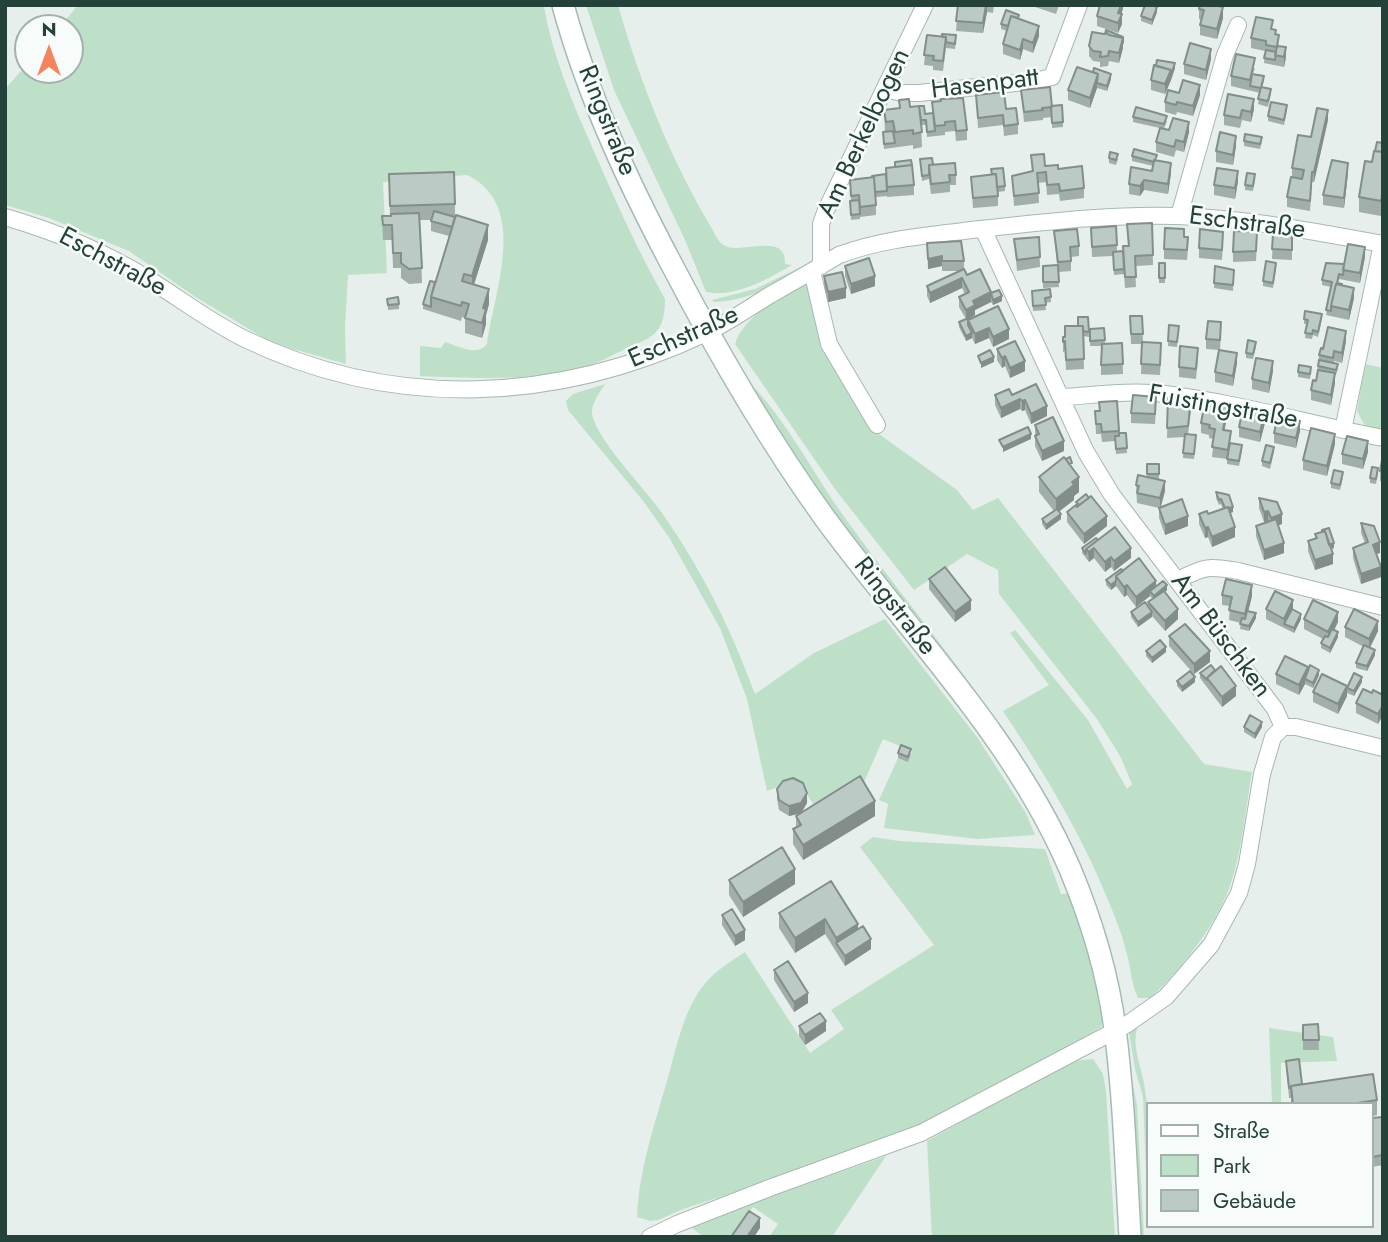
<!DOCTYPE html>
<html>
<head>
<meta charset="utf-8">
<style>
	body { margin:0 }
	#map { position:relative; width:1388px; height:1242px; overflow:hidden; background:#e6efeb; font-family:Jost,sans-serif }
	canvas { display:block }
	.frame { position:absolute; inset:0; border:7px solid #24423a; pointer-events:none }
	.legend { position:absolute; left:1146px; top:1102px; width:228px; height:126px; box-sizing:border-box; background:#f7fbf9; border:2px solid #a3b1ad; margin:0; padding:9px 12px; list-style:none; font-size:21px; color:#24423a }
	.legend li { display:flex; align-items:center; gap:14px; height:35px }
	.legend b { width:35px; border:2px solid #a3b1ad }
	.north { position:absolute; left:14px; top:14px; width:70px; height:70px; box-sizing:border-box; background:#f7fbf9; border:2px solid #a3b1ad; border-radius:50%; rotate:0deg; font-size:19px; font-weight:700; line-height:28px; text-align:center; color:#24423a }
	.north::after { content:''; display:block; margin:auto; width:24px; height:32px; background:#f4845f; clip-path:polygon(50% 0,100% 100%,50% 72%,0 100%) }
</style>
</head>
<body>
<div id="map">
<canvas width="1388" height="1242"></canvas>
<div class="frame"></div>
<ul class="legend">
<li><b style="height:9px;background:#fff"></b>Straße</li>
<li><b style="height:19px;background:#bfe0c8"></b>Park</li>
<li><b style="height:19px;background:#bbcac4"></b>Gebäude</li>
</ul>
<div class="north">N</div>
</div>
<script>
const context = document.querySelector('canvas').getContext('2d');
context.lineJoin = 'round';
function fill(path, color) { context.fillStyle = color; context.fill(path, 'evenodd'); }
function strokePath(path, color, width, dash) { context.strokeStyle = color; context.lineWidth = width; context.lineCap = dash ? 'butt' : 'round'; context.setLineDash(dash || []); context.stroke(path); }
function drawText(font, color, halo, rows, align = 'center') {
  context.font = font + ' Jost,sans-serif'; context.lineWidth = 5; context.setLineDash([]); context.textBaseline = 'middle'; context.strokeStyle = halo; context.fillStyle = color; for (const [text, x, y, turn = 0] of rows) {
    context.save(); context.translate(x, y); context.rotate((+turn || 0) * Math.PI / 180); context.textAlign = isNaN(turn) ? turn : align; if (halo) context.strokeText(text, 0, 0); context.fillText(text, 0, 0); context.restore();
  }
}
fill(new Path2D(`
	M78,5L544,7C553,57 572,102 593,149C615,200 638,251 665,299C665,336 651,337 621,351C610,356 599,363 587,366C531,382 476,378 420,376V346L441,348L445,342C458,346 477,357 487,344C494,292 530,205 467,175L383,182L387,273L348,275L345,327L346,364L272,343L194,296L129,251L49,218L5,205V89L28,63V70H70V28H59Z
	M586,5H618C640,82 670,158 711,227C715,234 719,245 728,247C746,252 787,233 785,264L792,265C768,279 735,298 706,292L685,240L614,90Z
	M805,265C786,285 740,302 714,302L712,300L755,289Z
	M808,282L872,429L957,490L973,510L998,498L1204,764L1252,772C1246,806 1243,841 1234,873C1221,921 1185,964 1151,998H1138C1131,983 1131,967 1126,951C1122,934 1115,917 1108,900C1081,833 1043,771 1003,711L1049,685L1010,633L1015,630L1088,720L1127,789L1132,784L1120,756L1097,719L999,594L998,570L967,554L914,590L835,489L735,344C744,315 783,296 808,282Z
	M1365,364L1383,368V428L1381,430L1365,426L1357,411Z
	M750,383C789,424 813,473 845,518C921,623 1005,717 1066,832L1060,833C955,685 843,540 750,383Z
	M605,384C599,394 589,406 593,418C601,444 645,489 662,513C702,570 731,629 755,694L814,653L885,619L977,737L1026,813L1035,835L977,839L884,828L888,804L879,800L898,758L908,761L912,751L883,739L860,791L821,815L801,786L783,785L767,791L747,699L720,628L670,539L644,502L568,410L566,401L573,394Z
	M873,837L899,841L1045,849L1061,894L1072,893L1105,1013L1101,1027L1076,1042L1069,1050L925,1127L857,1153L686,1208L658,1220L650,1221L637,1217C639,1170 654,1126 667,1081C677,1047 684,1004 710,978C720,968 733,960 745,952L810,1053L844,1029L831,1010L934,945L860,847Z
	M1139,1024C1130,1041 1141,1066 1144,1083C1152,1128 1148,1176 1148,1221L1143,1097L1135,1069L1129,1032Z
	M1269,1028L1333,1037L1337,1061L1281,1063V1104H1272Z
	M1093,1059L1103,1074L1106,1091L1115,1237H932L927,1141L1055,1070L1072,1061Z
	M1130,1070L1137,1105L1144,1237H1136Z
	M886,1156L832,1237H769L778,1224L753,1207L732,1237H704L692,1228L698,1222Z`), '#bfe0c8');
const minor = new Path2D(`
	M885,89L902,93H919L1035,81L1052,77L1079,5
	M1179,216L1225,55L1238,25
	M5,217C57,232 105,252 150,280C182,300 212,323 245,339C394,411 558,403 706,333C729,322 749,308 770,295C793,282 816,269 839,255C884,238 933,235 980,229C1046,222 1111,214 1177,216C1246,218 1315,232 1383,244
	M983,229L1086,452L1112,495L1275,709L1283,727
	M821,266V224L826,210L925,5
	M812,271L829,344L877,425
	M1062,397C1096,395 1131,390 1165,394C1238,403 1310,424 1383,438
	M1343,430L1382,244
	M1178,580C1205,566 1209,566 1238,571L1383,607
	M1283,727H1296L1383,748
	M650,1237L677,1224L772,1187L921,1133L1126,1025L1166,997L1211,945L1239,893L1247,864L1262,774L1273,737L1283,727`);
const secondary = new Path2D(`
	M563,5C588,97 629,184 673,267C718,353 767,438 824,517C908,632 1013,736 1070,869C1091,919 1108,975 1115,1029C1124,1098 1126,1168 1130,1237`);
strokePath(minor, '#a8b8b2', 18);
strokePath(secondary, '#a4bbb3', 24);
strokePath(minor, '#fff', 16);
strokePath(secondary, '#fff', 21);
fill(new Path2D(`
	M958,5H994L993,13L987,12L983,33L956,31Z
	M1035,5H1059L1056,14L1035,7Z
	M1123,5L1121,14L1122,24L1118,33L1097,26V16Z
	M1199,9L1223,18L1217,39L1200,35V25L1202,20L1199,19Z
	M1157,12L1152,25L1141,21V16Z
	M1019,19L1039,36L1033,53L1023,49L1020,60L1003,54V44L1007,31L1001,29V24Z
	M1273,29L1276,35L1279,46L1286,57L1284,67L1264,63L1265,51L1251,48V38Z
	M1104,34L1123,37V48L1119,63L1109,61L1108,66L1100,67V62L1093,61L1089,56V46Z
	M927,35L956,41L955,49L946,48L943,71L933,70V66L924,65Z
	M1211,59L1206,80L1184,74V64Z
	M1175,68L1171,80L1165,94L1151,90V80Z
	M1255,68L1253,74L1264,81L1262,87L1271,94L1268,107L1258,104L1260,93L1231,86V76Z
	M1111,79L1107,91L1097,88L1090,108L1068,100V90Z
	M1021,90L1052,106L1063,122V127L1052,128V117L1043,118V120L1024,122Z
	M1179,93L1200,95L1193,116L1177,112L1176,115L1165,112V102Z
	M1228,94L1254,109L1251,122L1242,120L1240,128L1224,125V115Z
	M976,95L1006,109L1018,124V134L1004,136L1003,125L978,128Z
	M899,100L910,107L925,114L932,113V102L967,130V140L956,141L955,131L945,132V135L927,137L926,125H921L922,147L913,149V145L884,149L883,137V132H885L884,110L899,108Z
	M1287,110L1284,125L1268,121V116Z
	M1133,117L1167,121L1164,129L1133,122Z
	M1328,120L1314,182H1312L1310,211L1287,207V197L1292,178V168L1311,137Z
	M1169,130L1189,132L1184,152L1176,150L1174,157L1156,152V142Z
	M1244,141L1262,142L1260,149L1244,146Z
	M1383,143L1381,216L1359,212V197L1372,162L1375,151Z
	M1236,146L1233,165L1216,162V151Z
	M1031,155L1045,166L1058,169L1084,188V198L1060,201L1059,194L1047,195L1046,182L1038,183L1039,203L1014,206L1012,176L1032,171Z
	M1132,156L1156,161L1171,173L1168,194L1144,190L1140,196L1129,194V184L1152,171L1153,166L1132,161Z
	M1109,158L1118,159L1116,165L1109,163Z
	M920,159L956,175V185H950V192L931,194L929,179L922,181Z
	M886,168L914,185V195L887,197V196L876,197V215L860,217V219L851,220L850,206L851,201L850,180L872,178L886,174Z
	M1348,173L1344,208L1323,205V195Z
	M389,174L455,204V217L488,240L474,284L489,304L486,315V324L482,338L465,333V318L462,317L461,321L423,309V304L435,282L449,236L431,231V220H420L422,283L409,284L401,278V268H393L392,240H383L382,216H390Z
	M971,177L1005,186V191L998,192V206L973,208Z
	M1255,179L1253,191L1245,190V185Z
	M1238,181L1235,199L1214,195V185Z
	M1152,223L1153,265L1135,266L1136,287L1125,288L1124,274L1114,275L1113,256L1092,257L1091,228L1116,226L1117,252L1123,251L1128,246L1127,224Z
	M1054,231L1079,246V256L1071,257V271L1058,272L1059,287L1043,288V266L1057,265Z
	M1273,234H1292V260L1272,259Z
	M1039,237L1040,267L1017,271L1014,239Z
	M1184,237L1188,247L1187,260L1164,259V249Z
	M1223,242L1222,260L1199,258V248Z
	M1257,242L1256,261L1233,262V252Z
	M927,243L964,261V269L967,275L1002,301L993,305L991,302L975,310V315L972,317L1009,339L993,347L989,338L975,344L972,338L966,341L959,327V322L966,319L959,307V297L965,294L962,288L930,303L927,296V286L959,271H942V266L928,269Z
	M1365,257L1360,283L1339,279L1338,284L1342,285L1354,298L1349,320L1326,315L1331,287L1322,285V280L1344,264Z
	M1159,263H1165V283H1159Z
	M845,266L875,286L851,294L845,276Z
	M1215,266L1234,270L1233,291L1214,288Z
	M1276,268L1273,288L1263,286V281Z
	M824,276L846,298L828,302L824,286Z
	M1050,289L1051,302L1045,303L1046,310L1033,311L1032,296Z
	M387,299L399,304V309L388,310Z
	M1130,316H1142L1143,342L1161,353L1160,375L1141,374L1142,344H1131Z
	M1088,317L1089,337L1083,336L1084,369L1066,370L1065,351L1063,352V337H1065Z
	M1304,319H1322L1318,337L1313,335L1312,339L1305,338L1307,324H1304Z
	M1169,325L1179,326L1177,347L1168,346Z
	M1104,328L1105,344L1122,343L1123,374L1101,375V346H1090V329Z
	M1221,332L1220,350L1237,363L1233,386L1215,382V372L1219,350L1206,349V339Z
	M1346,341L1342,363L1334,361V363L1338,369L1336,375H1335V383L1331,405L1311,400V390L1316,381L1319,355L1323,349Z
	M1256,347L1253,359L1246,358V353Z
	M997,349L1025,371L1010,378L1005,366L1002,368L997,360Z
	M1198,358L1196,379L1179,377V367Z
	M1273,371L1269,393L1252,389V379Z
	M1298,372H1311L1310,379L1298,377Z
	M1036,384L1047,416L1031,424L1025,410L1022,411L1020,409L1001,418L995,405V395H1012Z
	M1168,398L1191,410L1188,435L1196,440L1194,459L1183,458L1184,437L1167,438Z
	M1117,401L1119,433H1126L1127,453L1116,454L1115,441L1102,442L1101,434H1096L1095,411H1099V402Z
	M1156,407L1155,424L1131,423V413Z
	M1227,416L1224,430L1231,443L1242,450L1239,466L1227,464V459L1212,457L1214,439L1209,438V435L1201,433V423Z
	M1265,423L1260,442L1239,437V427Z
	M1035,425L1064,451L1042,461L1035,446Z
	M1300,431L1296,448L1274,443V433Z
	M1335,444L1327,476L1303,470V460Z
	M1274,452L1270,469L1262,466V461Z
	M1368,452L1363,469L1342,464V454Z
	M1383,455V482L1380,481V471Z
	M1147,464H1159V479H1156L1165,491L1161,507L1188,526L1165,535L1159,518V508L1137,503L1136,485L1147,477Z
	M1072,468L1079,492L1074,496V500L1059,511L1061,519L1046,530L1042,524V519L1054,511L1039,492V477Z
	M1378,473L1376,484L1370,483V478Z
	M1343,478L1340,490L1331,488V483Z
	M1216,492L1233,512L1230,513L1235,537L1212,547L1208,537L1205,538L1199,524V514H1208L1223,509L1221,504L1219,505L1216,498Z
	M1259,498L1282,524L1278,525L1284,553L1264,560L1256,536V526L1269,522L1268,521L1264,522L1259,508Z
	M1076,502L1107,526L1084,544L1067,522V512L1076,506Z
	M1361,523L1380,553L1376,554L1381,577L1361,584L1353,558V548L1365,543L1361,533Z
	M1315,534L1334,548L1331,549L1333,564L1315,570L1308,551V541L1315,538Z
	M1098,540L1131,558L1114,571L1111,567L1105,572L1094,558L1089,562L1082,553V548Z
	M1123,571L1167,590L1165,592L1178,619L1165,631L1152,616L1138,627L1131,617V612L1148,607V602L1153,599L1150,596L1136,607L1127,595L1124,597L1116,586L1111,590L1106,585V580Z
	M929,579L971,610L955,622L929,589Z
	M1222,595L1252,596L1248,611L1256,618L1249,631L1240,629L1241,623L1229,620L1230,606L1222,605Z
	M1266,609L1301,619L1294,633L1266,619Z
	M1304,619L1338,622L1334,630L1338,637L1330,653L1321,648V643L1323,639L1304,629Z
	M1345,627L1378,631L1370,648L1375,655L1367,671L1356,668V663L1364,647L1345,637Z
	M1169,636L1210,662L1194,674L1169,646Z
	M1146,651L1166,652L1152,663L1146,656Z
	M1308,671L1319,675L1313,688L1305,684L1299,695L1276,684V674Z
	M1200,673L1236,696L1222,707L1200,678Z
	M1177,681L1195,682L1182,692L1177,686Z
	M1362,682L1354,696L1347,693V696L1338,714L1313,702V692L1347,686Z
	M1372,693L1383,695L1378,724L1356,713V703Z
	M1244,727H1262L1255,739L1244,732Z
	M898,753L911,754L908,762L898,758Z
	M777,789L807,803L802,812L875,816L803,860L793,844V829L796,828V816L799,814L789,816L779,810L777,799Z
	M729,880L795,884L743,917L729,895Z
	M831,881L871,949L845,966L825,934L795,953L779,928V913Z
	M722,915L745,940L735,946L722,925Z
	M774,970L808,1003L794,1012L774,980Z
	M1318,1024L1319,1050H1303V1025Z
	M799,1026L826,1031L805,1045L799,1036Z
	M1286,1061L1302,1084L1377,1100V1115L1372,1116V1104H1291V1098H1289Z
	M1383,1117V1165L1372,1167V1118Z`), '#a1aea9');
fill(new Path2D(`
	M987,5V12L983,33V23Z
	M1121,5H1123V9L1118,23V13Z
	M1157,7V12L1152,25V20Z
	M1223,7V18L1217,39V29Z
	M1122,14V24L1118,33V23Z
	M1039,26V36L1033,53V43Z
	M1123,38V48L1119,63V53Z
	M1023,39V49L1020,60V50Z
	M1286,47V57L1284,67V57Z
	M1211,49V59L1206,80V70Z
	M1175,63V68L1171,80L1165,94V84Z
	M1098,74V83H1097V88L1090,108V98Z
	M1111,74V79L1107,91V86Z
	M1200,85V95L1193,116V106Z
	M1254,99V109L1251,122V112Z
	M1328,110V120L1314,182V172Z
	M1189,122V132L1184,152V142Z
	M1236,136V146L1233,165V155Z
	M1171,163V173L1168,194V184Z
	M1348,163V173L1344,208V198Z
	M1238,171V181L1235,199V188Z
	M1144,180V190L1140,196V186Z
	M1383,191V206L1381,216V201Z
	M488,225V240L472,291V276Z
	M1365,247V257L1360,283V273Z
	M942,256V266L928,269V259Z
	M875,276V286L851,294V284Z
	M962,278V288L930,303V293Z
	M846,288V298L828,302V292Z
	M1354,288V298L1349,320V310Z
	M489,289V304L486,315V324L482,338L483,308Z
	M991,292V302L975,310V315L966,320V310L973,301Z
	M1002,296V301L993,305V300Z
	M989,328V338L975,344V334Z
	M1009,329V339L993,347V337Z
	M1346,331V341L1342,363V353Z
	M972,333V338L966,341V336Z
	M1237,353V363L1233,386V376Z
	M1005,356V366L1002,368V358Z
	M994,357V362L981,368V363Z
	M1025,361V371L1010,378V368Z
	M1273,361V371L1269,393V383Z
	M1335,373V383L1331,405V395Z
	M1020,399V409L1001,418V408Z
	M1025,400V410L1022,411V401Z
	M1047,406V416L1031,424V414Z
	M1227,406V416L1223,440V430Z
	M1265,413V423L1260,442V432Z
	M1300,421V431L1296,448V438Z
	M1031,434V439L1003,452V447Z
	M1335,434V444L1327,476V466Z
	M1064,441V451L1042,461V451Z
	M1368,441V452L1363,469V459Z
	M1079,477V492L1074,496V500L1056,514V499Z
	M1165,481V491L1160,508V498Z
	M1233,507V512L1225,515V510Z
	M1268,511V521L1264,522V512Z
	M1061,514V519L1046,530V525Z
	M1282,514V524L1271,528V518Z
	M1107,516V526L1084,544V534Z
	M1188,516V526L1165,535V525Z
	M1208,527V537L1205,538V528Z
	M1235,527V537L1212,547V537Z
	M1380,542V553L1373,555V545Z
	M1284,543V553L1264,560V550Z
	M1334,543V548L1328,550V545Z
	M1094,548V558L1089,562L1088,552Z
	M1131,548V558L1114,571V561Z
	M1333,554V564L1315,570V560Z
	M1111,557V567L1105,572V562Z
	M1381,567V577L1361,584V574Z
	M1116,581V586L1111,590V585Z
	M1156,581V591H1150V596L1136,607V597Z
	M1127,585V595L1124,597V587Z
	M1167,585V590L1154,601V596Z
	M1252,585V596L1245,624V614Z
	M971,600V610L955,622V612Z
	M1293,600V610L1284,624V629V619Z
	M1178,609V619L1165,631V621Z
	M1152,612V617L1138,627V622Z
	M1338,612V622L1328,642V632Z
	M1256,613V618L1249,631V626Z
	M1301,614V619L1294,633V628Z
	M1378,621V631L1369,649V639Z
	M1338,632V637L1330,653V648Z
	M1166,647V652L1152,663V658Z
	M1375,650V655L1367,671V666Z
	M1210,651V662L1194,674V664Z
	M1308,667V677L1305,679V684L1299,695V685Z
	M1319,670V675L1313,688V683Z
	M1195,677V682L1182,692V687Z
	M1362,677V682L1354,696V691Z
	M1236,686V696L1222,707V697Z
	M1347,686V696L1338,714V704Z
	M1383,705V715L1378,724V714Z
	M1262,722V727L1255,739V734Z
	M807,793V803L801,813L789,816V806Z
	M875,801V816L803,860V845Z
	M795,869V884L743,917V902Z
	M825,919V934L795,953V938Z
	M858,924V939L836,943V938Z
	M745,930V940L735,946V936Z
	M871,939V949L845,966V956Z
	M808,993V1003L794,1012V1002Z
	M826,1021V1031L805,1045V1035Z
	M760,1218V1228L754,1237H747Z`), '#838d89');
const building = new Path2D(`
	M958,5H986L983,23L956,21Z
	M1100,5H1121L1118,13L1122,14L1118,23L1097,16Z
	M1145,5H1152L1157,7L1152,20L1141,16Z
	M1200,5H1213L1223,7L1217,29L1200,25L1204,10L1199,9Z
	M1006,10L1019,15L1018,18L1011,16L1008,26L1001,24Z
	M1011,16L1039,26L1033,43L1023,39L1020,50L1003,44Z
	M1256,17L1273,20L1271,29L1276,30L1275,34L1279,35L1277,46L1286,47L1284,57L1275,55L1277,47L1266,45V41L1251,38Z
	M1106,30L1123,37V43V38L1109,35L1107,33L1105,34Z
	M1092,32L1104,34L1107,33L1109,35L1123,38L1119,53L1109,51L1108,56L1100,57L1101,52L1093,51L1089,46Z
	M942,34L956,35L955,44L946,42V37H942Z
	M927,35L946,37L943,61L933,60L934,56L924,55Z
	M1190,43L1211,49L1206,70L1184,64Z
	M1266,50L1276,52L1275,60L1264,58Z
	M1236,54L1255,58L1250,80L1231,76Z
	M1157,60L1175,63L1171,75V70L1156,66Z
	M1154,65L1171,70L1165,84L1151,80Z
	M1077,67L1098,74L1090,98L1068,90Z
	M1094,68L1111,74L1107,86L1097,83L1098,74L1093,72Z
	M1252,74L1264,76L1261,88L1250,86Z
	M1183,80L1200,85L1193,106L1177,102L1176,105L1165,102L1168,90L1179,93Z
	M1050,87L1052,107L1042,108L1043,110L1024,112L1021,90Z
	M1261,87L1271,89L1268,101L1258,99Z
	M1004,92L1006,109L1016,108L1018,124L1004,126L1003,115L978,118L976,95Z
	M1228,94L1254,99L1251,112L1242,110L1240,118L1224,115Z
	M963,98L967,130L956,131L955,121L945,122V125L935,126L932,102L941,101V99Z
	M909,99L910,107L919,106L922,132L913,134V130L895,132L893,121L886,122L884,110L900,108L899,100Z
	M1271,102L1287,105L1284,120L1268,116Z
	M1062,105L1063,122L1052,123L1051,106Z
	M919,106H924L925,114L933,113L935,131L927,132L926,120H921Z
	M1136,107L1167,116L1164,124L1133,117Z
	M1317,108L1328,110L1314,172H1312L1310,201L1287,197L1291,177L1302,179L1304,170L1292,168L1298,135L1311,137Z
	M1173,118L1189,122L1184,142L1176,140L1174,147L1156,142L1160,128L1169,130Z
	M893,131L895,143L884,144L883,132Z
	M1220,132L1236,136L1233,155L1216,151Z
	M1245,134L1262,137L1260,144L1244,141Z
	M1377,142L1383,143V152L1375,151Z
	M1134,149L1157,155L1155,160L1154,162L1132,156Z
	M1374,151L1383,152V191L1381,201L1359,197L1365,161L1372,162Z
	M1110,152L1118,154L1116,160L1109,158Z
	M1044,154L1045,166L1058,165V169L1082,166L1084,188L1060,191L1059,184L1047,185L1046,172L1037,173L1039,193L1014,196L1012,176L1033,171L1031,155Z
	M932,158L933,165H929V175L922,176L920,159Z
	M911,160L912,165L895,167V162Z
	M1154,160L1171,163L1168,184L1144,180L1140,186L1129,184L1131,167L1152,171Z
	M1332,160L1348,163L1344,198L1323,195Z
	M955,163L956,175H949L950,182L931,184L929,165Z
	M912,165L914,185L887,187L886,168Z
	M1003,168L1005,186L997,187L996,174H992L991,169Z
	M1217,168L1238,171L1235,188L1214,185Z
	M454,172L455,204L390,206L389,174Z
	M1247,173L1255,174L1253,186L1245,185Z
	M886,174L887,191L875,192L874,177H872V176Z
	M996,174L998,196L973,198L971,177Z
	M874,177L876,205L860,207L859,195L851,196L850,180Z
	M859,200L860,214L851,215L850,201Z
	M434,211L455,217L452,227L431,221Z
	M419,213L422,268L409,269L401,263V253H393L392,225H383L382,216H391V214Z
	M456,215L488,225L472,276L464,274L462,281L489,289L483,308L486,309L482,323L465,318L469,304L462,302L461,306L431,297Z
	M1152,223L1153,255L1135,256L1136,277H1125L1123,246H1129L1127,224Z
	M1116,226L1117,245L1092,247L1091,228Z
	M1165,228L1184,229V237H1188L1187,250L1164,249Z
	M1077,229L1079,246L1070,247L1071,261L1058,262L1054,231Z
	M1200,229L1223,232L1222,250L1199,248Z
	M1234,231L1257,232L1256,251L1233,252Z
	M1273,234H1292V250L1272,249Z
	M1039,237L1040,257L1017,260L1014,239Z
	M961,241L964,261H942V256L928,259L927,243Z
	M1348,244L1365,247L1360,273L1343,270Z
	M1123,251L1124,269L1114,270L1113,252Z
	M869,258L875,276L851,284L845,266Z
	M1266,261L1276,263L1273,283L1263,281Z
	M1159,263H1165V278H1159Z
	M1326,263L1344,264L1343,275L1339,274L1337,283L1342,284V285L1336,284L1331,306V311L1326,310L1332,282L1322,280Z
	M1058,265L1059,282H1043V266Z
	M1215,266L1234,270L1233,285L1214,283Z
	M964,269L967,275L980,269L991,292L973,301L975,305L966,310L959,297L969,292L962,278L930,293L927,286Z
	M842,272L846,288L828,292L824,276Z
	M430,281L435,282L431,297V307L423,304Z
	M1336,284L1354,288L1349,310L1331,306Z
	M1050,289L1051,297L1045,298L1046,305L1033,306L1032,291Z
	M999,290L1002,296L993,300L991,293Z
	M398,297L399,304L388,305L387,299Z
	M998,306L1009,329L993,337L989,328L975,334L968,320Z
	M1305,311L1322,314L1318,332L1313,330L1312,334L1305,333L1308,320L1304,319Z
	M1130,316H1142L1143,334H1131Z
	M971,317L972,318L968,320V325L972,333L966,336L959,322Z
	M1078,317H1088L1089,332L1083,331V326H1078Z
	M1208,321L1221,322L1220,340L1206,339Z
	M1169,325L1179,326L1177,342L1168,341Z
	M1065,326H1083L1084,359L1066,360L1065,341L1063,342V337H1065Z
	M1328,327L1346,331L1342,353L1334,351L1333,358L1319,355L1321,348L1323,349Z
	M1104,328L1105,340L1090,341V329Z
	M1248,340L1256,342L1253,354L1246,353Z
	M1015,341L1025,361L1010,368L1005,356L1002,358L997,349Z
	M1142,342L1161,343L1160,365L1141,364Z
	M1122,343L1123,364L1101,365L1102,344Z
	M1180,346L1198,348L1196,369L1179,367Z
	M990,350L994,357L981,363L978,356Z
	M1219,350L1237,353L1233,376L1215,372Z
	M1256,358L1273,361L1269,383L1252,379Z
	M1319,360L1338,364L1336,370L1318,366Z
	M1299,365L1311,367L1310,374L1298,372Z
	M1318,370L1335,373L1331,395L1311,390L1313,380L1316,381Z
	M1036,384L1047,406L1031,414L1025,400L1022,401L1020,399L1001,408L995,395L1009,389L1012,395Z
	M1133,395L1156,397L1155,414L1131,413Z
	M1168,398L1191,400L1188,426L1167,428Z
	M1117,401L1119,431L1102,432L1101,424H1096L1095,411H1100L1099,402Z
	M1205,402L1227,406L1223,430L1231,431L1228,450L1212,447L1215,429L1209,428L1210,425L1201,423Z
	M1243,409L1265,413L1260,432L1239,427Z
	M1278,416L1300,421L1296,438L1274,433Z
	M1053,417L1064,441L1042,451L1035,436L1039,434L1035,425Z
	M1028,427L1031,434L1003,447L999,440Z
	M1311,428L1335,434L1327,466L1303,460Z
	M1119,433H1126L1127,448L1116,449L1115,436H1119Z
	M1185,434L1196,435L1194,454L1183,453Z
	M1347,436L1368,441L1363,459L1342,454Z
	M1230,443L1242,445L1239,461L1227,459Z
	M1266,445L1274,447L1270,463L1262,461Z
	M1383,455V472L1380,471Z
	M1064,457L1079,477L1072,482L1074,485L1056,499L1039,477Z
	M1070,457L1072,463L1069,464L1066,459Z
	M1147,464H1159V474H1147Z
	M1372,467L1378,468L1376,479L1370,478Z
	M1334,470L1343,472L1340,485L1331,483Z
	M1138,475L1165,481L1160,498L1137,493L1139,486L1136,485Z
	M1216,492L1229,495L1233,507L1228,508V507L1225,508L1221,499L1219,500Z
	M1086,494L1089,498L1079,505L1076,502Z
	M1091,496L1107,516L1084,534L1067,512L1076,505L1077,507Z
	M1259,498L1277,502L1282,514L1271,518L1268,511L1264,512Z
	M1182,499L1188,516L1165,525L1159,508Z
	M1228,507L1235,527L1212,537L1208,527L1205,528L1199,514L1207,511L1208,514Z
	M1057,509L1061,514L1046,525L1042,519Z
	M1276,519L1284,543L1264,550L1256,526Z
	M1361,523L1374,526L1380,542L1373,545L1381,567L1361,574L1353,548L1368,542Z
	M1115,527L1131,548L1114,561L1111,557L1105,562L1094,548L1089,552L1086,549Z
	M1329,528L1334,543L1329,545L1325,531L1322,532V530Z
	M1325,531L1333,554L1315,560L1308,541L1317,538L1315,534Z
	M1096,538L1098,540L1086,549V554L1082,548Z
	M1139,558L1156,581L1136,597L1127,585L1124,587L1116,576Z
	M945,567L971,600L955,612L929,579Z
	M1121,569L1123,571L1116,576V581L1111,585L1106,580Z
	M1226,579L1252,585L1245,614L1229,610L1232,597L1222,595Z
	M1163,581L1167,585L1154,596L1150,591Z
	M1164,591L1178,609L1165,621L1148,602Z
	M1275,591L1293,600L1284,619L1266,609Z
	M1313,600L1338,612L1328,632L1304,619Z
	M1145,602L1152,612L1138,622L1131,612Z
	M1292,609L1301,614L1294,628L1284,624Z
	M1354,609L1378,621L1369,639L1345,627Z
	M1247,611L1256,613L1249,626L1240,624L1242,618L1245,619Z
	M1185,624L1210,651L1194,664L1169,636Z
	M1332,629L1338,632L1330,648L1321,643L1325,636L1328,637Z
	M1160,640L1166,647L1152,658L1146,651Z
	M1364,645L1375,650L1367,666L1356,663Z
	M1285,656L1308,667L1299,685L1276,674Z
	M1211,665L1215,670L1207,678V680L1200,673Z
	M1310,665L1319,670L1313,683L1305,679Z
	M1221,666L1236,686L1222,697L1207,678Z
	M1190,671L1195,677L1182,687L1177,681Z
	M1354,673L1362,677L1354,691L1347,688Z
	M1322,674L1347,686L1338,704L1313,692Z
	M1363,689L1372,693L1373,690L1383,695V705L1378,714L1356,703Z
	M1250,715L1262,722L1255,734L1244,727Z
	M901,745L911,749L908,757L898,753Z
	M860,776L875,801L803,845L793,829L801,825L796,816Z
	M793,778L803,783L807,793L801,803L789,806L779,800L777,789L783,781Z
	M782,847L795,869L743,902L729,880Z
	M831,881L858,924L836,938L825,919L795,938L779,913Z
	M732,909L745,930L735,936L722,915Z
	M863,926L871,939L845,956L836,943Z
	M788,961L808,993L794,1002L774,970Z
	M820,1013L826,1021L805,1035L799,1026Z
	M1318,1024L1319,1040H1303V1025Z
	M1299,1059L1302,1084L1291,1086V1088H1289L1286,1061Z
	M1373,1074L1377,1100L1351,1104H1293L1291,1086Z
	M1383,1117V1155L1372,1157V1118Z
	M749,1211L760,1218L747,1237H731Z`);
fill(building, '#bbcac4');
strokePath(building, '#838d89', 2);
drawText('26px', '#24423a', '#f7fbf9', [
	["Hasenpatt",985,85,-7],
	["Ringstraße",606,121,68],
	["Am Berkelbogen",865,134,-65],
	["Eschstraße",1247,224,7],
	["Eschstraße",112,263,28],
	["Eschstraße",684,338,-24],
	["Fuistingstraße",1223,408,10],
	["Ringstraße",894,607,52],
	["Am Büschken",1220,636,53]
]);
</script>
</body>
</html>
